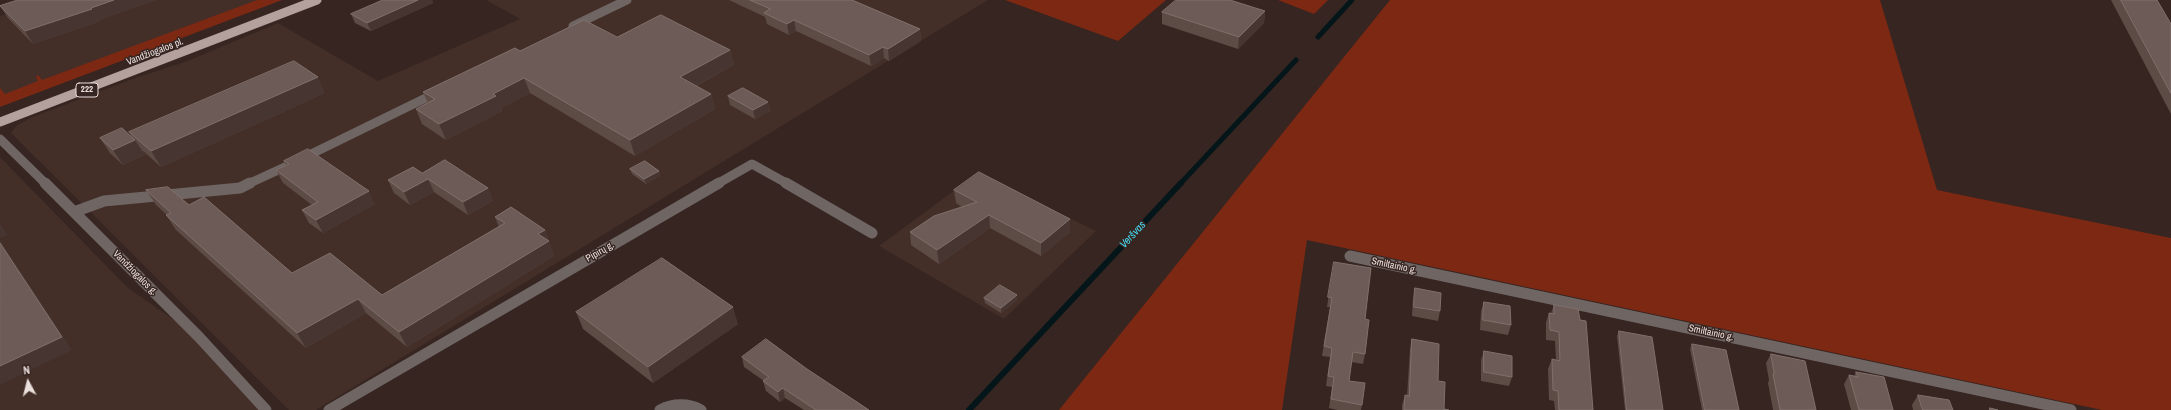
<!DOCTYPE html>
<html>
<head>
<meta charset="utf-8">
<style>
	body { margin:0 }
	#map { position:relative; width:2171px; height:410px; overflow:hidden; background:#362521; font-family:"Archivo Narrow",sans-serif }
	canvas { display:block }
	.north { position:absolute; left:8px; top:362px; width:40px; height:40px; -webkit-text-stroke:3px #362521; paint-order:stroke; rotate:353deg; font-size:11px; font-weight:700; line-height:16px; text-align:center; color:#ebdfdc }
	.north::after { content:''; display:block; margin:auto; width:14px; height:18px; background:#ebdfdc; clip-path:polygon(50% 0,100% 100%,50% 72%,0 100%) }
</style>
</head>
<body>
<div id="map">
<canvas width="2171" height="410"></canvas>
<div class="north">N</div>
</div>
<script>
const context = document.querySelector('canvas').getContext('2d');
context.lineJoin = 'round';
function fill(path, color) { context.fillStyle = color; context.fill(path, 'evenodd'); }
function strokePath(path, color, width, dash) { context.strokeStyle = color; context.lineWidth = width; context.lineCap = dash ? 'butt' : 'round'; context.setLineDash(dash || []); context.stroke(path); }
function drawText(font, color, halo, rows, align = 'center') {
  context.font = font + ' "Archivo Narrow",sans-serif'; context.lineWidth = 3; context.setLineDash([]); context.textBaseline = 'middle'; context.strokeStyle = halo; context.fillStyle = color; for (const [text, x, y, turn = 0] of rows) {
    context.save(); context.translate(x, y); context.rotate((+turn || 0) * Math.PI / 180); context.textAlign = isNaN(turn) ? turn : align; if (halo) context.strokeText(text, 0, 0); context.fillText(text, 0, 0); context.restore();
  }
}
fill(new Path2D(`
	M49,0H271L0,107V16Z
	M486,0H988L316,410H289L11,133L16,126L30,118L138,77L185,62L278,23L378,81L520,19Z
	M0,157L128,288L199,337L266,410H0Z
	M978,173L1096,231L1004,319L879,246Z`), '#442e28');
fill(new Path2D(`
	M257,0H282L0,107V88L5,94L38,81L36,77L38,75L42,80Z
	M1005,0H1166L1118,41Z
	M1278,0H1328L1314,14Z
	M1390,0H1880L1937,190L2171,238V410H2102L1307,240L1282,410H1059Z`), '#7d2813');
strokePath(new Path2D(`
	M1318,37L1352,0
	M1180,184L1296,60`), '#041619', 5);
strokePath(new Path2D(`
	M969,410L1181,183`), '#041619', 6);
strokePath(new Path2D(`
	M573,26L627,0
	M0,139L46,184
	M301,159L438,92
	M248,184L287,166
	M717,184L752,164L788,184`), '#6f6664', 9);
strokePath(new Path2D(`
	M45,183L199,337L266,410
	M786,183L872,233
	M74,212L104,201L240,188L250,183
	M1350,256L2071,410
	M329,410L719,183
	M660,410C673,403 689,403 701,410`), '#6f6664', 11);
strokePath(new Path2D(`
	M0,122L317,0`), '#b4a19d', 9);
fill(new Path2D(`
	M18,0H155L99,20L100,21L33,44L8,18L0,6Z
	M383,0H432L433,3L371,31L355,23L351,14Z
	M729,0H852L920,29L921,41L889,61L884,58L871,66L796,31L789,35L767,24L765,17Z
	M2111,0H2157L2171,24V114Z
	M1265,11L1264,23L1238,49L1162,24V12Z
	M617,37L730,50L734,65L696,86L711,94L715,109L635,156L530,93L501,108L502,111L446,140L422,124L416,109L428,103L423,92L520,51Z
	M325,93L161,167L142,150L145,155L123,165L110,153L100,138L132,137L129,132Z
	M728,96L768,102L770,111L755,119L730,105Z
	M284,161L375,204L323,233L309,223L302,210L312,205L283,183L276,170L286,165Z
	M630,169L659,171L660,176L646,184L632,174Z
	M422,173L488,188L493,201L468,215L434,192L410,205L394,193L388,180Z
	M146,190L189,205L292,273L382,295L499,227L495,217L545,230L554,256L407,347L366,313L306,348L176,230L166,215H167L156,205Z
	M954,190L1070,219V232L1041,256L990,228L939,264L911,245L910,232L962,207L956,203Z
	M1332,272L1365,319V354L1363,364L1351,362L1349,381L1362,405L1361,410H1337L1329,408L1332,387L1326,386L1330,357L1322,356L1330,307H1327Z
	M1415,288L1440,311L1438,321L1412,316L1413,298Z
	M1017,295V300L1001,313L985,303L984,298Z
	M1484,302L1511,325L1508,335L1480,330L1481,311Z
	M1554,305L1580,320L1593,410H1555L1554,401L1549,400L1548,369L1552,359L1556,360L1555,341L1546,340V322L1549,313H1551Z
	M576,312L738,324L653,383L583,329Z
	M1619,331L1663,410H1625L1617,336Z
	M1412,339L1438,381L1444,409L1449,410H1402V405L1405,395L1407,396L1410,349Z
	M1692,344L1739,410H1702L1690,349Z
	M1484,351L1512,377L1509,386L1481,381V360Z
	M1771,354L1816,410H1773L1768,383L1769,380L1766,363Z
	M742,357L807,369L869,410H804L785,398L780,402L766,391L763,381H764L744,367Z
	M1856,372L1893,410H1851L1844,384L1849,375L1854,376Z
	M1918,395L1953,410H1913L1912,405Z`), '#5d4b46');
fill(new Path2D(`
	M114,0H155L99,20L100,21L33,44L25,31Z
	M418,0H432L433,3L371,31L367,23Z
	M1265,11L1264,23L1238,49L1239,37Z
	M794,20L796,31L789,35L787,24Z
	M920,29L921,41L889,61L888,49Z
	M883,47L884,58L871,66L869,55Z
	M730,50L734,65L684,92L680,77Z
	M318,77L325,93L161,167L151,151Z
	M524,78L530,93L501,108L502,111L446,140L439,124L493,94Z
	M711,94L715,109L635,156L630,140Z
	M768,102L770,111L755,119L753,110Z
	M135,140L145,155L123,165L113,150Z
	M659,171L660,176L646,184L644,179Z
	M428,179L434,192L410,205L404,192Z
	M488,188L493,201L468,215L463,202Z
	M369,191L375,204L323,233L316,220Z
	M989,215L990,228L939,264L937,250Z
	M1070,219V232L1041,256V243Z
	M0,224L8,235L0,238Z
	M545,230L554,256L407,347L399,332L538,234Z
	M0,240L72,350L0,385Z
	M1017,295V300L1001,313V308Z
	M358,299L366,313L306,348L297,333Z
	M733,307L738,324L653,383L648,367Z
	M783,388L785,398L780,402L778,392Z`), '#473531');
const building = new Path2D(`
	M18,0H114L91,8L92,9L25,31L0,6Z
	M383,0H418L367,23L351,14Z
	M750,0H852L920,29L888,49L883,47L869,55L794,20L787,24L764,13L770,9Z
	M1176,0H1230L1265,11L1239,37L1162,12Z
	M2121,0H2157L2171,24V93Z
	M661,15L730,50L680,77L711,94L630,140L524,78L493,94L496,96L439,124L416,109L435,99L423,92L515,48L520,51L584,20L617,37Z
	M294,61L318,77L151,151L129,132Z
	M743,88L768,102L753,110L728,96Z
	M122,128L135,140L113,150L100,138Z
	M308,149L369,191L316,220L302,210L318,202L276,170L289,164L284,161Z
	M445,160L488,188L463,202L428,179L404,192L388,180L413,167L422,173Z
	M645,161L659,171L644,179L630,169Z
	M979,172L1070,219L1041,243L989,215L937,250L910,232L934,216L977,202L954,190Z
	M168,187L189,205L204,197L292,273L330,253L382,295L505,223L495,217L511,207L545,230L538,234L549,241L399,332L358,299L297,333L166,215L171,213L146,190Z
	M0,243L62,337L0,366Z
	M662,258L733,307L648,367L576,312Z
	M1334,262L1371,268L1365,319L1369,320L1365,354L1353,352L1349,381L1365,383L1362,405L1331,399L1334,377L1328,376L1332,348L1324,346L1332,298L1328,297Z
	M1000,285L1017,295L1001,308L984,298Z
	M1415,288L1441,293L1440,311L1414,307Z
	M1484,302L1510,306L1511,325L1483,320Z
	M1554,305L1578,309L1580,320L1586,321L1593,410H1559L1558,391L1553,390L1552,359L1560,361L1559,332L1550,330L1549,313L1554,314Z
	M1619,331L1652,337L1663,410H1627Z
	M766,339L807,369L869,410H816L783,388L778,392L763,381L769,377L742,357Z
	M1412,339L1439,344L1438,381L1445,382L1444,409L1449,410H1404L1405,395L1409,396Z
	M1692,344L1726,350L1739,410H1705Z
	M1484,351L1512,356V377L1484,372Z
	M1771,354L1805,361L1816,410H1780L1773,374H1774Z
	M1856,372L1884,377L1893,410H1859L1849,375L1858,377Z
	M1918,395L1949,400L1953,410H1923Z
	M1990,408L1998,410H1990Z`);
fill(building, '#6c5b56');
strokePath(building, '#80706b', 1);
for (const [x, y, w] of [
	[87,90,22]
]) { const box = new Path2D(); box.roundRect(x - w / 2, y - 7, w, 14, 3); context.fillStyle = '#362521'; context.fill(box); strokePath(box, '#ebdfdc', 1); }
drawText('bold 9px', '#ebdfdc', null, [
	["222",87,90]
]);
drawText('10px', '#ebdfdc', '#362521', [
	["Vandžiogalos pl.",155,52,-21],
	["Pipirų g.",600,252,-30],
	["Smiltainio g.",1394,266,12],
	["Vandžiogalos g.",135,273,45],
	["Smiltainio g.",1711,333,12]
]);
drawText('italic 11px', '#46ddf4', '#362521', [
	["Veršvas",1133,235,-47]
]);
</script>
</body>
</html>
